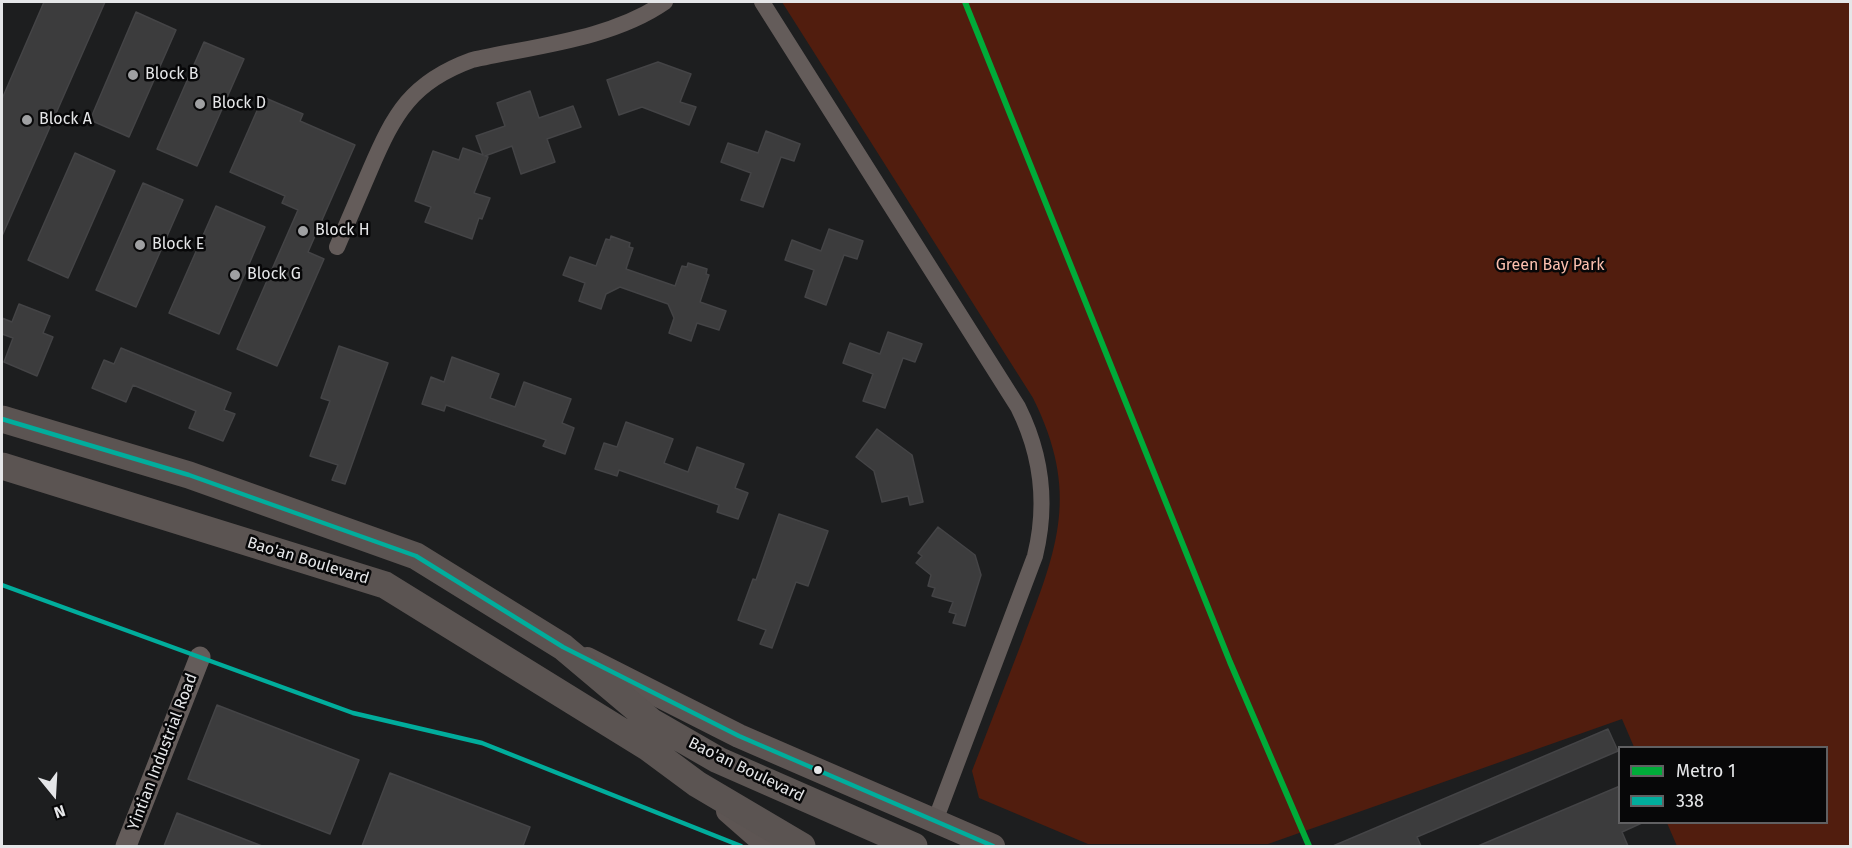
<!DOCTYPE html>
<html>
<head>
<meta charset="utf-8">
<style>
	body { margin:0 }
	#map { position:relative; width:1852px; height:848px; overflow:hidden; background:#1d1e1f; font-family:"Fira Sans",sans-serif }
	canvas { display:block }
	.frame { position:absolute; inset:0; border:3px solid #e5e6e8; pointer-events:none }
	.legend { position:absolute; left:1618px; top:746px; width:210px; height:78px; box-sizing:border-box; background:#070708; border:2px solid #606062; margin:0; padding:8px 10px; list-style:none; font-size:18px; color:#e5e6e8 }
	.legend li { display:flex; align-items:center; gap:12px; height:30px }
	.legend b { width:30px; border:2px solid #606062 }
	.north { position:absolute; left:24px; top:764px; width:60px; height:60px; -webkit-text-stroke:4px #070708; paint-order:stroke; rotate:162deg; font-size:16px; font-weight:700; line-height:24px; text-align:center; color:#e5e6e8 }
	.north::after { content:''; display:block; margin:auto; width:21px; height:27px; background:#e5e6e8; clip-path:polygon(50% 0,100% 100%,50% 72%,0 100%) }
</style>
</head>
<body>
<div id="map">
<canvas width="1852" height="848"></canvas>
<div class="frame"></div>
<ul class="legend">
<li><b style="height:8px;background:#00ab39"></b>Metro 1</li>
<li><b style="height:8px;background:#01ad9c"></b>338</li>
</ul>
<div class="north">N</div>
</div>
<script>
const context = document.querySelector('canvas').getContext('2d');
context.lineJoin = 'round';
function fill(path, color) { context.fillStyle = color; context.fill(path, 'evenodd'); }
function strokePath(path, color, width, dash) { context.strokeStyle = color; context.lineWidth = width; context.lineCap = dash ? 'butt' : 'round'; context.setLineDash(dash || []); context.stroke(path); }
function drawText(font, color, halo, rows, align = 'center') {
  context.font = font + ' "Fira Sans",sans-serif'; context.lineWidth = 5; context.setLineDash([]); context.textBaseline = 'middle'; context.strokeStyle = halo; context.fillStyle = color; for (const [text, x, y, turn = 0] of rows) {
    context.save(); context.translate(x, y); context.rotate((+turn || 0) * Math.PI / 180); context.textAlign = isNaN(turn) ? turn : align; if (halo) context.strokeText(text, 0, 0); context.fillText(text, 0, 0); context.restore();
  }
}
fill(new Path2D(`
	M782,2H1850V846H1677L1667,823L1826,822V748L1634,747L1622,719L1268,844H1088L979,798L972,771C989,727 1006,683 1023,639C1058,547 1080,493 1033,398Z`), '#511d0e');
const building = new Path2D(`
	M44,2H105L2,236V99Z
	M136,12L176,30L129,137L90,120Z
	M204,42L244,59L197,166L157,149Z
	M658,62L691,74L680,102L696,107L689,125L642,107L619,115L607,80Z
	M530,91L539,118L573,106L581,127L547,139L555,162L521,174L512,146L485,156L488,157L474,193L490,198L482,219L479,218L472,239L425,222L431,207L415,201L433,151L459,160L463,148L483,155L476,136L505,126L497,103Z
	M263,97L303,114L300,121L355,145L308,252L324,259L277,366L237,349L298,210L282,203L285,196L230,172Z
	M766,131L800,144L794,161L781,157L763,207L741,200L751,173L721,162L728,143L758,153Z
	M75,153L115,171L68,278L28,260Z
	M143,183L183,200L136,307L96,290Z
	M216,206L265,227L219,334L169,313Z
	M829,229L863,241L857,259L844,255L826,305L805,297L814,270L785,260L792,240L821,251Z
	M611,236L630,243L629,247L633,248L626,269L675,286L682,266L687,267L688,263L707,269L706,274L709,275L700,302L726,311L719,330L697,323L691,341L669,333L674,318L668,304L620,287L606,294L601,309L579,301L585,283L563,275L570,257L596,266L606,239L610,240Z
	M19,304L50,316L43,333L53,337L37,376L4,362L13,338L2,334V318L12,322Z
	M888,332L922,344L915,362L903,358L885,408L863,401L873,374L843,363L850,343L880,354Z
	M339,346L388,363L345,484L332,480L338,465L310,456L330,401L321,398Z
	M121,348L231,393L224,410L235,414L223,441L189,428L196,411L133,385L126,402L92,388L104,360L114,364Z
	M452,357L499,374L490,398L515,407L524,382L571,399L562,423L574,428L565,454L543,446L546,440L446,405L444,411L422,404L431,377L444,382Z
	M626,422L673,439L664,463L688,472L697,447L744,464L735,488L748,493L738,519L717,512L719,505L619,470L617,476L595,469L604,443L617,447Z
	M877,429L912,455L923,502L910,505L908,496L882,502L874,471L856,457Z
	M779,514L828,531L808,586L796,582L772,648L760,644L766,630L738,620L753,579L756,580Z
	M938,527L975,555L981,575L965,626L953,623L956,614L949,612L953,602L932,596L935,588L928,586L931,575L916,563L922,556L918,553Z
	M217,705L359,760L330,834L188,779Z
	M1608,729L1618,751L1417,837L1421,846H1333Z
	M390,773L530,827L523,846H362Z
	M1620,786V822H1644L1622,832L1628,846H1478Z
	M177,813L262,846H164Z`);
fill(building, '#3c3c3d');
strokePath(building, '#444446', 1.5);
strokePath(new Path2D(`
	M762,2L1018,407C1042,455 1048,503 1035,556L935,821
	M337,247C348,221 359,196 370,170C394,114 411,82 472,60C535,46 612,39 665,2`), '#645c5a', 16);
strokePath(new Path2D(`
	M126,846L200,657`), '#645c5a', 21);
strokePath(new Path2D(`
	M587,659L739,736L993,846
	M728,811L768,846`), '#5d5553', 24);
strokePath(new Path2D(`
	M2,419L189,475L416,556L563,647L652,722L718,760L914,846
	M2,466L385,585L647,747L697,784L802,846`), '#5b5452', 27);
strokePath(new Path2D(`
	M2,419L189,475L416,556L563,647L739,736L993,846
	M2,585L353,713L482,743L741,846`), '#01ad9c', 4.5);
strokePath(new Path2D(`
	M965,2L1230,662L1309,846`), '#00ab39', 6);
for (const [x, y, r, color] of [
	[133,75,6,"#9fa0a2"],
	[200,104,6,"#9fa0a2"],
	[27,120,6,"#9fa0a2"],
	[303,231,6,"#9fa0a2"],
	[140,245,6,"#9fa0a2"],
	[235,275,6,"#9fa0a2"],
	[818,770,5,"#e5e6e8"]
]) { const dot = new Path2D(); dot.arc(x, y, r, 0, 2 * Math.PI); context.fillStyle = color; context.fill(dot); strokePath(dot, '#070708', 2); }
drawText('16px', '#e5e6e8', '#070708', [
	["Block B",145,75],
	["Block D",212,104],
	["Block A",39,120],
	["Block H",315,231],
	["Block E",152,245],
	["Block G",247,275]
], 'left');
drawText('16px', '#fbbfae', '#070708', [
	["Green Bay Park",1550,266]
]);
drawText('16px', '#e5e6e8', '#070708', [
	["Bao'an Boulevard",308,561,17],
	["Yintian Industrial Road",163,752,-69],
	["Bao'an Boulevard",746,770,26]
]);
</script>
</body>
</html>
